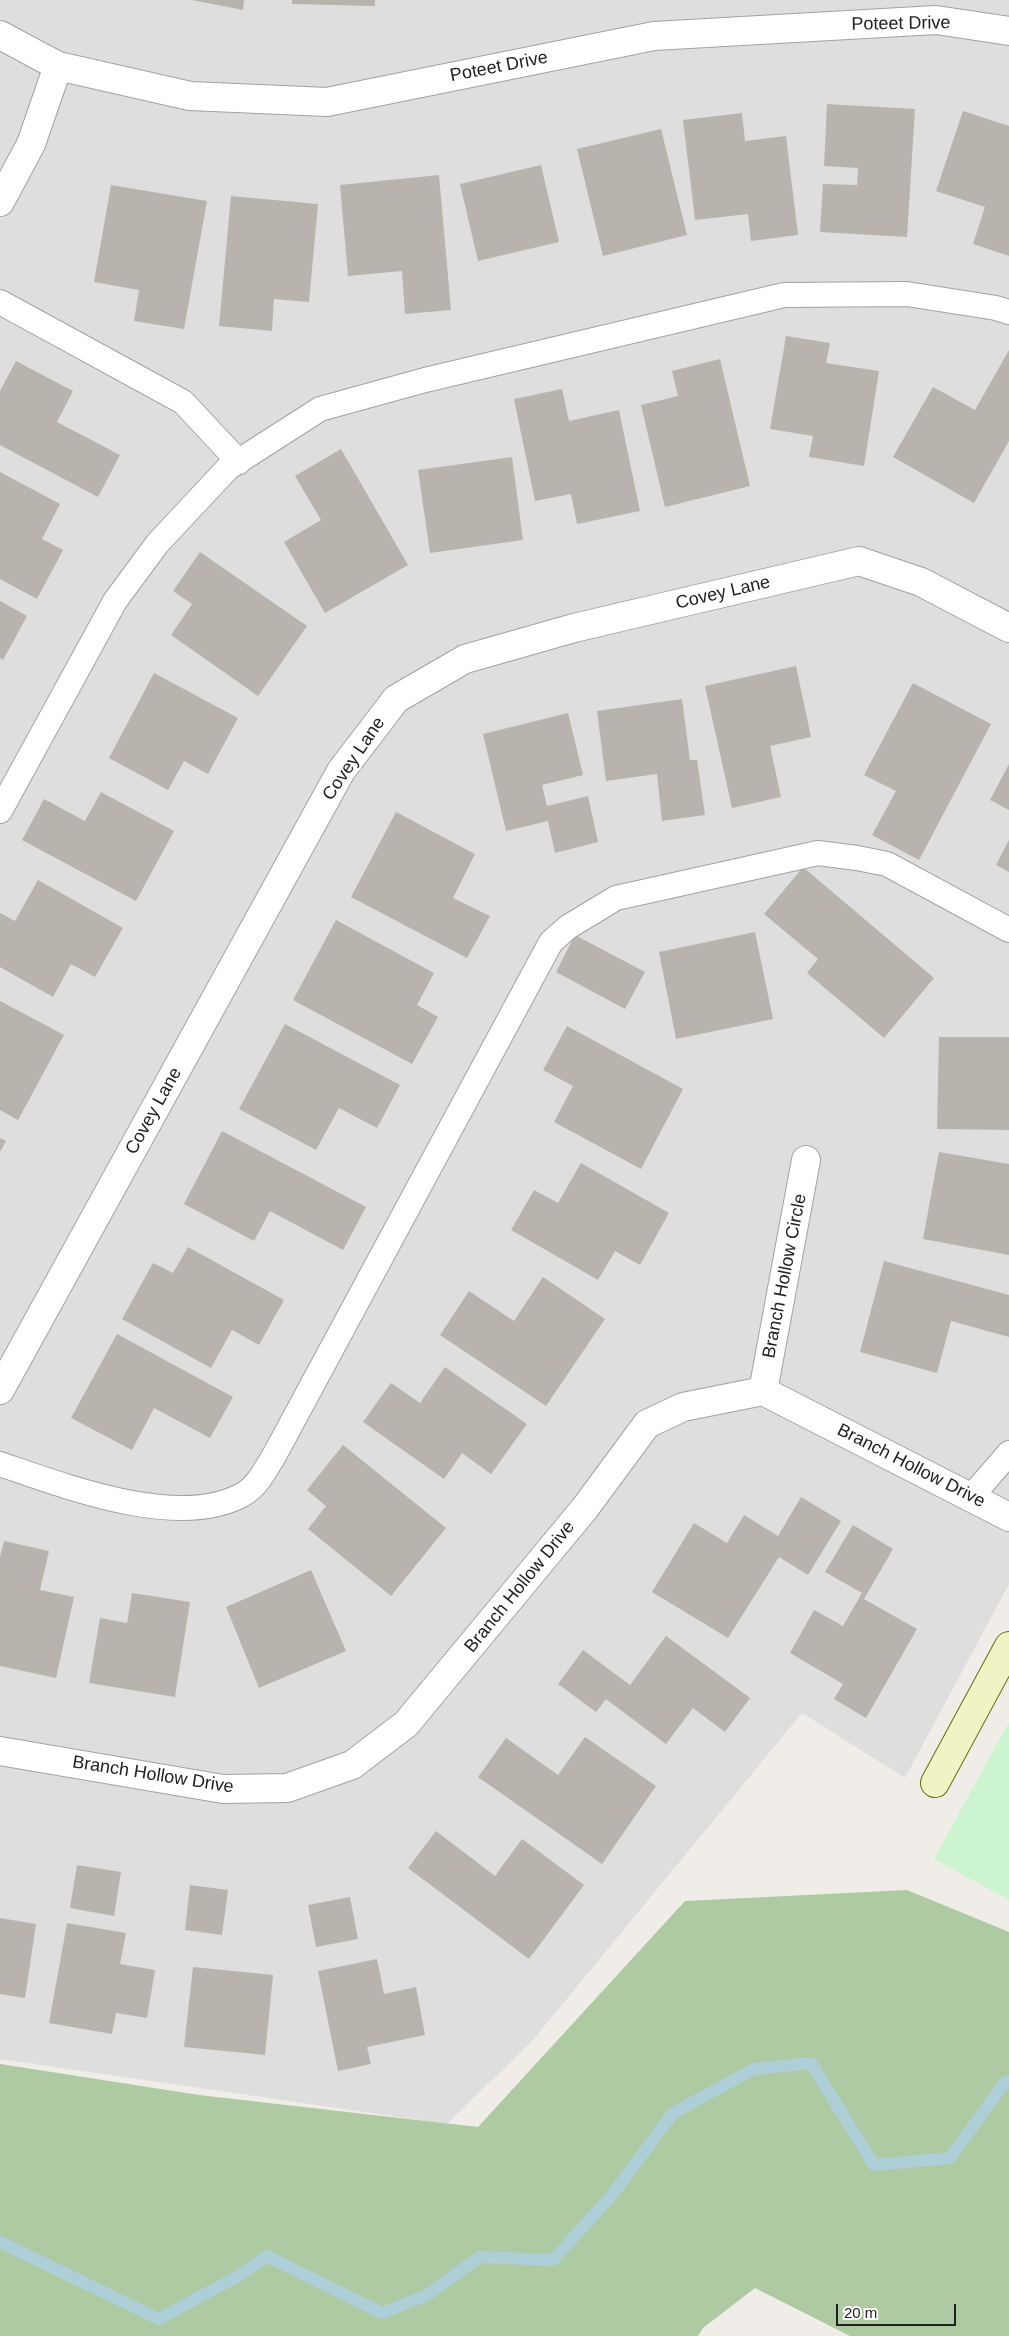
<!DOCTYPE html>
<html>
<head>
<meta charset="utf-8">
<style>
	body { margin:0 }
	#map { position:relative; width:1009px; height:2336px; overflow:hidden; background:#f0ede8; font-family:Helvetica,sans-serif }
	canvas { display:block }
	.scale { position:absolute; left:836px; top:2304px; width:120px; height:22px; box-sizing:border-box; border:2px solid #212121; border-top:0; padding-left:6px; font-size:15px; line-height:18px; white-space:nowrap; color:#212121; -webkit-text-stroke:4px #fff; paint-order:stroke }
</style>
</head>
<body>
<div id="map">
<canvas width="1009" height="2336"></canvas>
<div class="scale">20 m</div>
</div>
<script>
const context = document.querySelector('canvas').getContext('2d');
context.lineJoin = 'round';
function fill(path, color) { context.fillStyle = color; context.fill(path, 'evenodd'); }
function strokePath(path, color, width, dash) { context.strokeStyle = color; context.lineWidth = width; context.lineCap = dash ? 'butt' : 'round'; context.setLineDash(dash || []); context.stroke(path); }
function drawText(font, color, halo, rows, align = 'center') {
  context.font = font + ' Helvetica,sans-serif'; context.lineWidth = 4.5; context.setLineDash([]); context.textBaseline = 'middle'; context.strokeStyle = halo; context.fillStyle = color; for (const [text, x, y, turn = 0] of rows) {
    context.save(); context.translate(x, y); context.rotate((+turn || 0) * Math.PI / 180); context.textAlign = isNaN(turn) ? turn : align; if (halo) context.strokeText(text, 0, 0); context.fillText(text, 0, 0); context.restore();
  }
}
fill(new Path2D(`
	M0,0H1009V1584L905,1778L802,1713L533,2040L447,2124L0,2059Z`), '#dfdede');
fill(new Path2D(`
	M907,1890L1009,1932V2336H850L755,2288L703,2328L698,2336H0V2064L199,2095L478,2127L685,1901Z`), '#adcaa2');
fill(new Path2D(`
	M1009,1722V1900L934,1859Z`), '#cbf4cf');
strokePath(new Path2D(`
	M0,2242L159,2319L240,2275L267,2256L382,2313L427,2295L480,2257L553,2260L612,2195L673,2113L754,2069L811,2063L874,2165L950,2158L1005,2082L1009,2081`), '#aeced8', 12);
fill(new Path2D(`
	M192,0H244L243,10Z
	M292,0H375V6L292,4Z
	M827,104L915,109L907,237L820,232L823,184L857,185L858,168L824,166Z
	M963,111L1009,126V256L973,244L985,207L936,191Z
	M742,113L745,141L786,136L798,235L751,241L748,214L695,220L683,120Z
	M661,129L687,235L603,256L577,149Z
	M541,165L559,242L478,261L460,184Z
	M439,175L451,310L405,314L402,271L348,276L340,185Z
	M111,185L207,201L184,329L134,321L139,290L94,282Z
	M231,196L318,204L309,302L274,299L272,331L219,326Z
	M786,336L830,343L826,363L879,371L864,466L809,457L813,436L770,429Z
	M1009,350V441L974,503L893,457L933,387L975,410Z
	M720,359L750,486L665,507L641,405L678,396L672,371Z
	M16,361L73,391L57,422L120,455L98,497L0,445V391Z
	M562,389L569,421L619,410L640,511L577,524L571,494L535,501L514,399Z
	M341,449L408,565L325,613L284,542L321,520L295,476Z
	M512,457L523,540L430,553L418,470Z
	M0,472L60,504L42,539L63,550L37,599L0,579Z
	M200,552L307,626L258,696L171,635L192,604L173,591Z
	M0,601L27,616L3,660L0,658Z
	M796,666L811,737L770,746L781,797L732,808L705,686Z
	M154,673L238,718L208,774L184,761L168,790L109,758Z
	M913,683L991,724L919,860L872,835L896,791L864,775Z
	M682,699L690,760H697L705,815L662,821L657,774L606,781L597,711Z
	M568,713L583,775L542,785L547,806L588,796L598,842L555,853L548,821L506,831L483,734Z
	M1009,764V810L990,800Z
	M101,792L174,831L136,901L22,840L44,799L85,821Z
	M396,812L475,854L453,898L490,916L467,958L351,897Z
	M1009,840V872L996,865Z
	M803,867L934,978L884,1038L807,973L818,959L764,914Z
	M38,880L123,928L95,977L71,964L53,997L0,967V913L15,921Z
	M336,920L434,973L417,1005L438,1017L412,1064L293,1000Z
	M755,932L773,1019L676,1039L659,952Z
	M575,935L645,972L625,1009L556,972Z
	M0,1001L64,1035L18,1120L0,1110Z
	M285,1024L400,1085L377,1128L339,1108L316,1150L239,1109Z
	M567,1026L683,1089L641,1169L554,1122L573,1086L543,1070Z
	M939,1037H1009V1130L937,1129Z
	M222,1131L366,1207L343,1250L270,1211L254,1241L184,1204Z
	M0,1138L6,1141L0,1152Z
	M939,1152L1009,1164V1255L923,1239Z
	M581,1163L669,1213L640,1265L615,1251L598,1280L511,1230L534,1190L558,1203Z
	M188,1247L284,1300L259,1345L232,1330L211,1368L122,1319L153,1263L173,1273Z
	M884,1261L1009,1295V1337L951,1321L937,1373L860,1352Z
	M543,1277L605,1319L546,1406L440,1335L469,1291L514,1321Z
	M117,1334L233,1397L210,1438L154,1408L132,1450L71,1418Z
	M445,1367L527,1424L491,1474L462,1453L444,1479L363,1422L391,1383L420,1403Z
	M343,1445L446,1528L391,1596L308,1529L326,1506L307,1490Z
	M801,1497L841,1521L808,1575L779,1557L728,1638L652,1592L694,1523L727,1543L744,1515L778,1536Z
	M853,1525L893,1549L864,1599L917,1629L866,1718L834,1699L843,1684L790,1653L814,1610L843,1626L862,1593L825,1572Z
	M4,1541L49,1551L40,1590L74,1597L56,1678L0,1666V1557Z
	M311,1570L346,1651L259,1688L226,1607Z
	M132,1593L190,1602L175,1697L89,1683L100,1618L127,1623Z
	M666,1636L750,1698L725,1732L693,1708L666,1744L606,1699L596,1712L558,1684L583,1650L630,1685Z
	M585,1737L656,1786L602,1864L478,1777L506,1738L558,1775Z
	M436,1831L495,1876L522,1839L584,1885L529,1959L408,1868Z
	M77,1865L121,1872L114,1916L70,1908Z
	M190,1885L228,1890L222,1935L185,1930Z
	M350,1897L358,1939L316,1947L308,1905Z
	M0,1918L36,1924L25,1998L0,1994Z
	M67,1923L126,1933L120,1964L155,1970L147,2018L116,2013L112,2034L49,2023Z
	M377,1959L384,1994L416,1987L425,2035L367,2047L371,2064L338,2071L318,1971Z
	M193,1967L273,1975L265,2055L184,2047Z`), '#b9b3ae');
const lane = new Path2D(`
	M0,302L183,402L239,462
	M0,811L115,601L157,544L228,468L320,409L425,380L784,295L907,294L996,308L1009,312
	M0,1464C65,1486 177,1530 242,1495C257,1487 266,1469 275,1454L551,942L568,927L616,898L818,853L857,858L887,864L1009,930
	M971,1497L1009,1453`);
const street = new Path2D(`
	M0,35L58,66L190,96L327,102L654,36L936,20L1009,31
	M0,202L31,144L58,66
	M0,1390L341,771L396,699L465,659L574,628L859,561L921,582L1009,628
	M763,1391L806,1160
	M0,1751L223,1789L287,1788L352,1765L406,1724L585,1508L647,1424L683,1407L763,1391L1009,1517`);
const secondary = new Path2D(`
	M935,1783L1009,1646`);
strokePath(lane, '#a2a2a2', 26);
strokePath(street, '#a2a2a2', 30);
strokePath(secondary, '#626e12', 30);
strokePath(lane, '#fff', 24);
strokePath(street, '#fff', 28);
strokePath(secondary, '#f0f3c3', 28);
drawText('18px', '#212121', '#fff', [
	["Poteet Drive",901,24,-1],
	["Poteet Drive",499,67,-11],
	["Covey Lane",723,593,-13],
	["Covey Lane",354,759,-56],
	["Covey Lane",154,1111,-61],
	["Branch Hollow Circle",785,1276,-79],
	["Branch Hollow Drive",911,1466,27],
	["Branch Hollow Drive",520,1587,-51],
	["Branch Hollow Drive",153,1775,9]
]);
</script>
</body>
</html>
